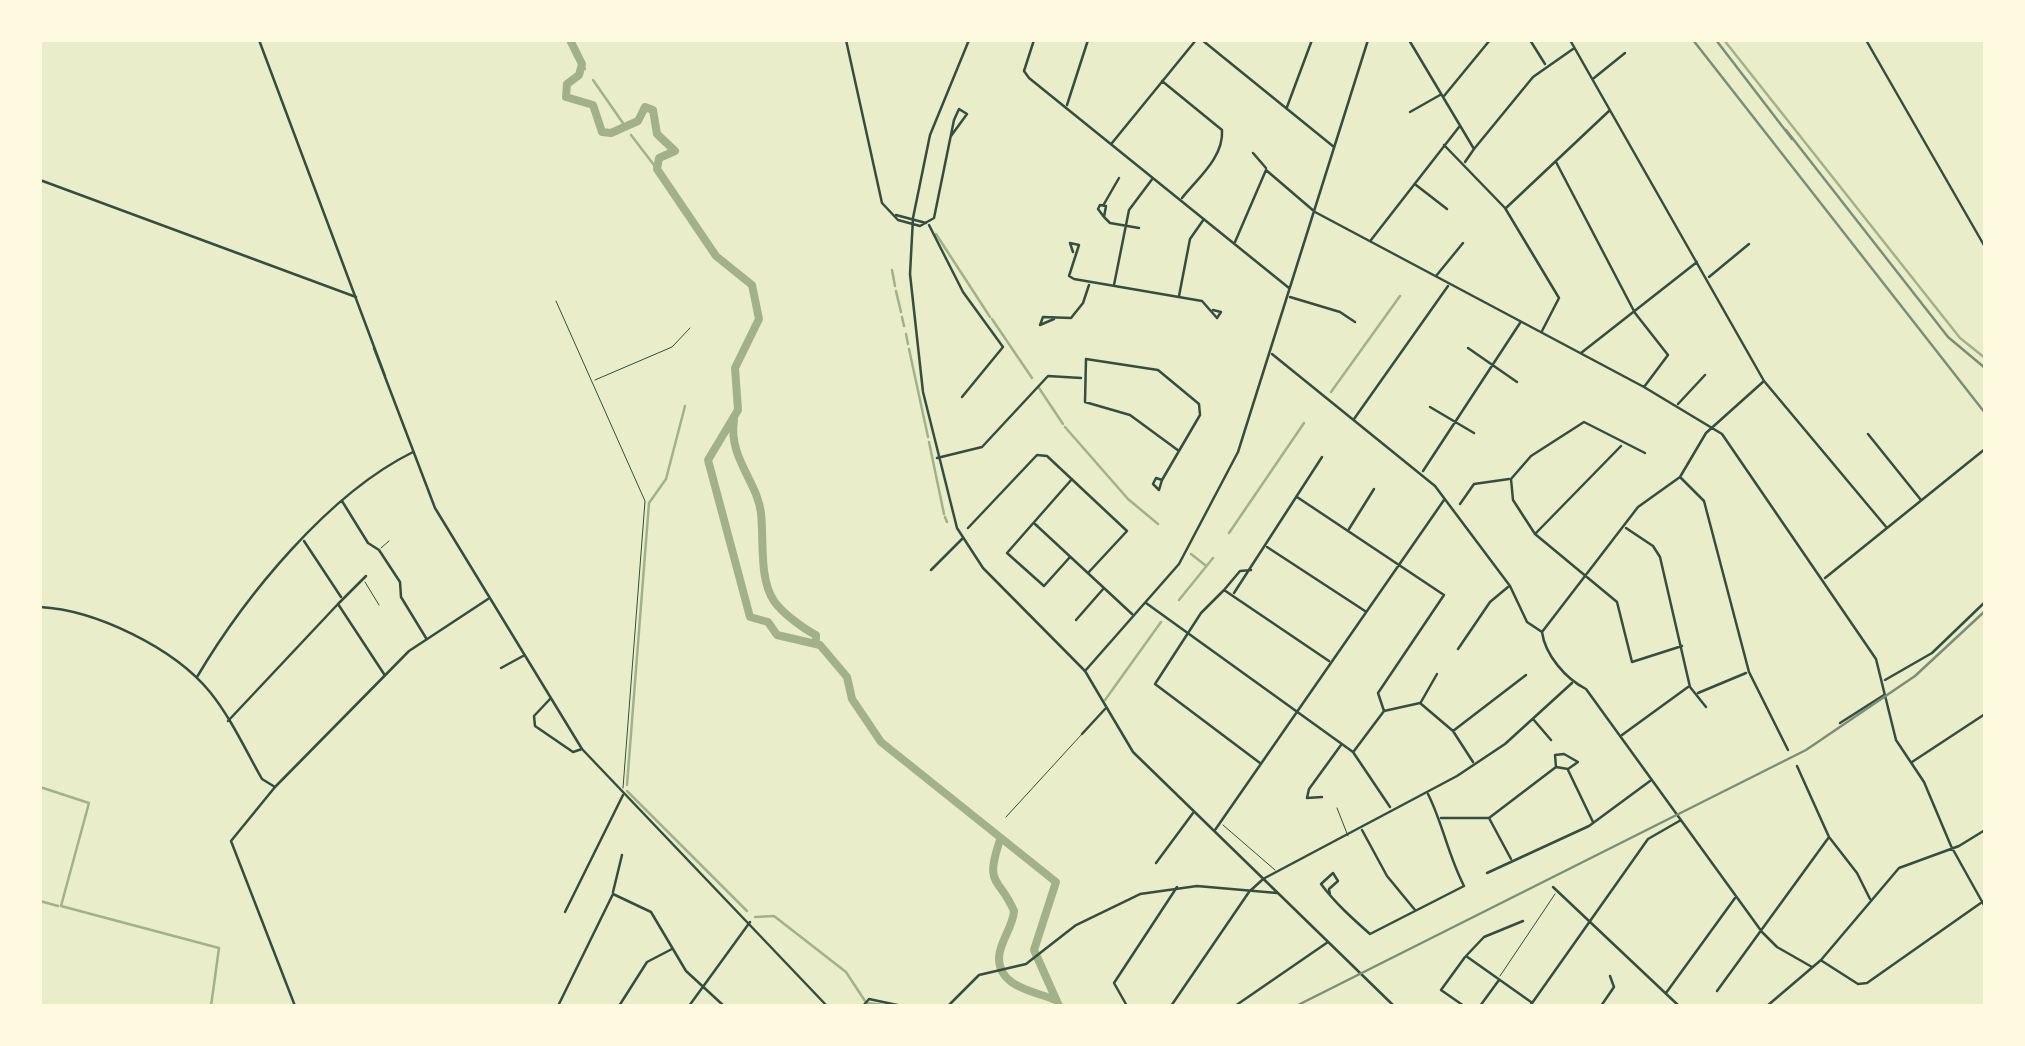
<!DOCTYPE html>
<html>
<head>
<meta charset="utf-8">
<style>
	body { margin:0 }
	#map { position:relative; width:2025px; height:1046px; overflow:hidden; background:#e9edc9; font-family:"Noto Sans",sans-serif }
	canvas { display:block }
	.frame { position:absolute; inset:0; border:42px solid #fefae0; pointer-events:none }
</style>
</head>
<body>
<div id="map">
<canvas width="2025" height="1046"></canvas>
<div class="frame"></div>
</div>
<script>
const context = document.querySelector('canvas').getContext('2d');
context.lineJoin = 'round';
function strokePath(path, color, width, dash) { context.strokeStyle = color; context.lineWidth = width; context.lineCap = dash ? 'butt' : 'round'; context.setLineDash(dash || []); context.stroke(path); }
strokePath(new Path2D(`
	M1724,40L1960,338L1985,358
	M582,64L585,69
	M593,80L625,126
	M631,135L657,169
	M936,234L990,317
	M892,270L895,286
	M896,291L901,312
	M902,317L904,326
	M992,319L1032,378
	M906,334L908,344
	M909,349L928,437
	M1039,388L1063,424
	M1331,392L1400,296
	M1065,427L1128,499L1158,524
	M929,442L944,514
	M945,517L947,522
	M1229,533L1304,423
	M1191,554L1205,565
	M1179,600L1213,558
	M1105,700L1161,622
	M627,785L649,503L666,479L685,406
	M40,787L89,803L61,906L219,948L211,1006
	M627,791L747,911
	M40,901L58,906
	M755,917L774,916L846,972L865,1001
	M868,1003L892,1006`), '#a3b18a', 2.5);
strokePath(new Path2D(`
	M570,40L582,64L579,75L567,84L566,97L593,105L602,132L611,133L638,121L645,107L653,110L657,134L675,151L659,158L657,169L716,256L752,285L759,319L735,368L738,410L708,460L750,617L768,622L777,635L820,645L847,677L852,699L881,742L1056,882L1034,950L1059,1006
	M734,420C728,457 757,481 761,513C764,541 759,579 774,601C782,613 804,629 816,635V643
	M1000,840C984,887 999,876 1014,911C1013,927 1000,941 999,957C998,987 1034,991 1053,999`), '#a3b18a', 8);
strokePath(new Path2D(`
	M556,301L645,501L623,788
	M595,380L672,347L690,328
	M381,548L389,541
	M365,582L379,605
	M1337,808L1348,836
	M1006,817L1082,734
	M1223,825L1275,870
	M1500,976L1555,894`), '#344e41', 1);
strokePath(new Path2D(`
	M846,40L882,203L898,220L920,226L934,218L954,120L959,109L967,114L951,136
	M1034,40L1024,71L1029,78L1289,288
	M1202,40L1334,147
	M1409,40L1474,149L1465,162
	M1530,40L1545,64
	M1866,40L1985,247
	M1594,78L1625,53
	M1162,81L1222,130C1224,157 1198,178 1182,198
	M1444,96L1490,40
	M1067,105L1088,40
	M1287,107L1312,40
	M1410,112L1440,95
	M1112,143L1196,40
	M1444,145L1505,208L1559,298L1542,331
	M1474,149L1533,77L1573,49
	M1253,153L1266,168
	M1556,162L1635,313L1668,355L1644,387
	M40,180L356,297
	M1416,185L1447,209
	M1104,204L1119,178
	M1506,208L1609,111
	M896,215L926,223
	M1104,217L1098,209L1100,205L1106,206L1104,217L1110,223L1139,228
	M929,225L963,292L1003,347L962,397
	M1371,240L1459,127
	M1235,242L1266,170L1315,212L1644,387L1722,434L1876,659L1896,740L1924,782L1951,846L1985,907
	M1073,252L1070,243L1079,245L1069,276L1074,279L1202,301L1217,318L1221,312L1213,310
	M1436,276L1463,243
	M1709,277L1749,244
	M1114,285L1129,210L1153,178
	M1179,296L1190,239L1204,219
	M1290,297L1340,312L1355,322
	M1054,319L1040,325L1043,317L1071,318L1083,303L1089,285
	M1468,348L1517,382
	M1581,353L1697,262
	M1272,354L1435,486L1510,586L1527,622L1542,632C1545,655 1566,679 1586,689L1762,932L1777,947L1812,967
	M1764,381L1887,528
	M1678,404L1705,375
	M1430,407L1474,433
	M1354,419L1448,286
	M1868,434L1921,500
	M1645,453L1584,422L1531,456L1511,479L1513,500L1535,534L1617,602L1632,662L1682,646
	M937,458L982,447L1048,376L1081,378
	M1423,471L1520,323
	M1156,478L1162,480L1159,490L1153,484Z
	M1681,478L1704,501L1749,672L1788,750
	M1162,480L1200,415L1199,404L1158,370L1086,359L1085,402L1130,415L1179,451
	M1297,497L1444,595L1378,693L1384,711
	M342,501L368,543L379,550L400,582L401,597L426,638
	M1460,504L1474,484L1509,479
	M1035,524L1132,614
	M968,528L1037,455L1047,456L1127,531L1088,573
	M1626,528L1653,546L1660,557L1690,687L1706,707
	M1349,529L1374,489
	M1536,533L1621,446
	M304,541L341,597
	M1267,547L1365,611
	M1070,557L1044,586L1007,553L1072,479
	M931,570L962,539
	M366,576L338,604L384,674
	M1825,578L1985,449
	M1224,590L1240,571L1251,570
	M1234,593L1322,457
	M1146,603L1353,752L1390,807
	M1076,620L1104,588
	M1542,632L1638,507L1680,477L1706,433L1764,381L1570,40
	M1458,649L1490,602L1508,587
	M501,668L523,656
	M1085,671L1179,564L1238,452L1368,40
	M197,677C245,596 328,494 413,452
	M1885,680L1932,653L1985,602
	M1698,693L1746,673
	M550,699L534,716L535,726L573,752L582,749
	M1421,702L1437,674
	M1533,719L1551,740
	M228,721L338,604
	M1840,723L1884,695
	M1453,731L1526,675
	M1082,734L1105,709
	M1622,735L1688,687
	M1354,751L1384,711L1420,703L1453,731L1473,762
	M1564,754L1578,762L1568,769L1556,767L1555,755Z
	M1912,762L1985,714
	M1260,763L1155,684L1201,613L1224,590L1329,661
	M1797,766L1829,837L1857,873L1870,899
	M1568,770L1593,822
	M275,787L231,841L295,1006
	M1322,797L1307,798L1309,789L1341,745
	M1441,818H1489L1556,767
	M1489,818L1511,859
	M1215,830L1444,500
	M1362,830L1387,876L1415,910
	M1156,863L1193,813
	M1487,873L1589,826L1650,781
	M1263,879L1457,776L1505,744L1572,683
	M1553,887L1679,1006
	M613,892L622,855
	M1330,895L1329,889L1338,881L1333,873L1321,884C1335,903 1353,919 1370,934L1464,886C1448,855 1443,824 1428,794
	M565,912L623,795
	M1523,921L1484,937L1466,956L1531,1002
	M1822,961L1858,984L1867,983L1985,900
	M1717,991L1829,837
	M1666,993L1735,898
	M558,1006L613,894L651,912L686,971L724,1006
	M619,1006L647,962L672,949
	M689,1006L750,922
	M863,1006L869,999L902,1006
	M1127,1006L1114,983L1177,887
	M1171,1006L1249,892
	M1235,1006L1328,942
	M1464,1006L1441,990L1465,957
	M1480,1006L1499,980
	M1530,1006L1648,839L1681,820
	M1601,1006L1614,987L1610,976
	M1767,1006L1821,960L1899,868L1959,846L1985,830`), '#344e41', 2.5);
strokePath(new Path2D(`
	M40,607C96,610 174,648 210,692C231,718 246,751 262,779L275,787L409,651L488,599`), '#344e41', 2.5);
strokePath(new Path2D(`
	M259,40L385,376
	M969,40L930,135L913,218L910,274L923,392L957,528L983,568L1085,671L1133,752L1394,1006
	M374,348L435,508L582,749L827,1006
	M1250,891L1262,880
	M948,1006L979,975L1026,964L1076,925L1140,894L1197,886L1277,893`), '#344e41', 2.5);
strokePath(new Path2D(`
	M1693,40L1985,413
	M1716,40L1792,139
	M1786,130L1948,337L1985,368
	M1296,1006L1806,750L1915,676L1985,611`), '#7c8e77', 2.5);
</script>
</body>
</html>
